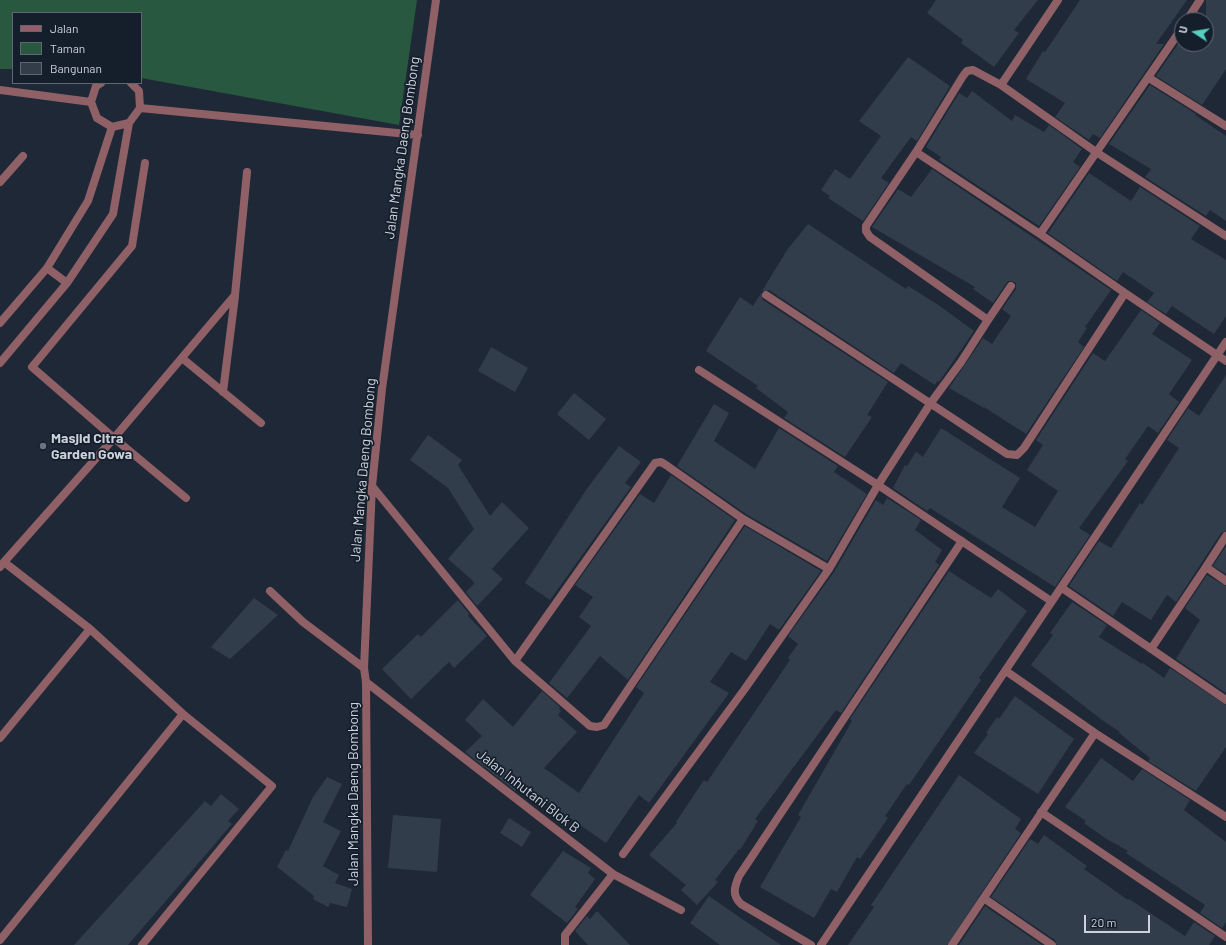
<!DOCTYPE html>
<html>
<head>
<meta charset="utf-8">
<style>
	body { margin:0 }
	#map { position:relative; width:1226px; height:945px; overflow:hidden; background:#1f2836; font-family:Barlow,sans-serif }
	canvas { display:block }
	.legend { position:absolute; left:12px; top:12px; width:130px; height:72px; box-sizing:border-box; background:#151f2c; border:1px solid #5e6772; margin:0; padding:5px 7px; list-style:none; font-size:12px; color:#ccd2db }
	.legend li { display:flex; align-items:center; gap:8px; height:20px }
	.legend b { width:20px; border:1px solid #5e6772 }
	.north { position:absolute; left:1174px; top:12px; width:40px; height:40px; box-sizing:border-box; background:#151f2c; border:1px solid #5e6772; border-radius:50%; rotate:282deg; font-size:11px; font-weight:700; line-height:16px; text-align:center; color:#ccd2db }
	.north::after { content:''; display:block; margin:auto; width:14px; height:18px; background:#56cec2; clip-path:polygon(50% 0,100% 100%,50% 72%,0 100%) }
	.scale { position:absolute; left:1084px; top:915px; width:66px; height:18px; box-sizing:border-box; border:2px solid #ccd2db; border-top:0; padding-left:5px; font-size:12px; line-height:14px; white-space:nowrap; color:#ccd2db; -webkit-text-stroke:3px #151f2c; paint-order:stroke }
</style>
</head>
<body>
<div id="map">
<canvas width="1226" height="945"></canvas>
<ul class="legend">
<li><b style="height:5px;background:#8f6066"></b>Jalan</li>
<li><b style="height:11px;background:#295840"></b>Taman</li>
<li><b style="height:11px;background:#323d4c"></b>Bangunan</li>
</ul>
<div class="north">U</div>
<div class="scale">20 m</div>
</div>
<script>
const context = document.querySelector('canvas').getContext('2d');
context.lineJoin = 'round';
function fill(path, color) { context.fillStyle = color; context.fill(path, 'evenodd'); }
function strokePath(path, color, width, dash) { context.strokeStyle = color; context.lineWidth = width; context.lineCap = dash ? 'butt' : 'round'; context.setLineDash(dash || []); context.stroke(path); }
function drawText(font, color, halo, rows, align = 'center') {
  context.font = font + ' Barlow,sans-serif'; context.lineWidth = 3.5; context.setLineDash([]); context.textBaseline = 'middle'; context.strokeStyle = halo; context.fillStyle = color; for (const [text, x, y, turn = 0] of rows) {
    context.save(); context.translate(x, y); context.rotate((+turn || 0) * Math.PI / 180); context.textAlign = isNaN(turn) ? turn : align; if (halo) context.strokeText(text, 0, 0); context.fillText(text, 0, 0); context.restore();
  }
}
fill(new Path2D(`
	M0,0H417L399,125L141,78V13H13V69H0Z`), '#295840');
fill(new Path2D(`
	M936,0H1038L1014,30L1019,33L994,67L961,43L963,40L927,13Z
	M1080,0H1187L1156,44H1164L1100,138L1093,134L1089,140L1055,117L1065,103L1026,79L1043,51L1045,52Z
	M1206,0H1226V69L1202,105L1156,76L1178,44H1206Z
	M908,57L950,86L917,141L911,137L881,178L889,183L863,221L828,198L830,196L821,190L835,169L850,179L881,136L859,121Z
	M1150,85L1196,114L1195,115L1226,136V221L1210,210L1206,216L1145,177L1151,169L1109,144Z
	M972,91L1012,121L1015,115L1044,132L1049,125L1082,149L1073,162L1080,167L1039,226L939,160L941,157L926,147L959,93L967,98Z
	M932,169L1111,290L1085,327L1087,328L1078,342L1084,347L1026,434L984,407V408L949,388L983,338L992,344L1011,316L1002,309L1016,289V283L1012,281H1008L993,303L973,289L975,287L872,227L898,189L911,197Z
	M1089,173L1131,201L1140,187L1200,226L1191,239L1226,260V316L1214,334L1172,306L1166,314L1147,302L1154,293L1123,272L1117,281L1048,233Z
	M808,224L906,289L908,286L937,304L974,331L939,382L937,381L935,385L901,363L894,373L769,290L762,291L787,250Z
	M761,293L763,300L888,382L867,415L872,417L845,457L784,418L788,412L756,388L758,386L706,351L740,297L753,306Z
	M1141,310L1160,323L1152,334L1192,360L1169,394L1179,402L1158,433L1148,426L1125,459L1128,461L1079,528L1090,535L1055,587L930,508L927,511L893,488L905,465L907,466L916,452L923,457L941,428L1020,478L1002,507L1035,527L1058,491L1027,470L1043,445L1036,440L1093,353L1105,361Z
	M491,347L528,368L515,392L478,371Z
	M1226,375V531L1221,533L1176,602L1167,595L1151,620L1122,602L1113,616L1069,586L1099,541L1111,548L1140,503L1142,505L1179,448L1167,440L1188,408L1199,416Z
	M574,393L606,419L589,440L557,414Z
	M714,404L729,413L714,441L755,469L779,428L838,466L834,472L867,494L827,561L746,514L677,466Z
	M428,435L462,460L458,465L490,516L502,502L529,528L492,569L503,579L477,606L466,592L474,584L473,581L448,559L474,529L448,488L410,460Z
	M619,446L641,462L625,483L631,487L550,600L525,583L586,490Z
	M671,475L735,520L628,680L600,656L567,698L549,683L591,626L579,617L593,597L575,585L640,494L654,503Z
	M887,498L921,520L915,530L942,550L935,562L939,565L841,713L836,710L755,819L758,821L740,850L739,849L715,880L718,882L697,905L681,890L686,885L649,855L677,823L676,822L704,780L707,782L790,660L788,658L798,644L788,636L834,572L876,500L883,505Z
	M745,526L821,571L779,630L770,624L746,661L731,652L710,682L729,693L649,803L639,795L606,843L521,784L515,791L465,752L482,736L465,720L483,699L513,727L542,691L560,707L559,709L561,711L558,715L577,732L544,768L579,793L644,693L636,687Z
	M1226,546V574L1213,566Z
	M949,571L991,598L998,589L1027,611L979,678L981,680L909,785L907,784L885,816L888,818L860,859L857,857L837,892L831,889L814,918L760,887L801,817L798,815L852,721L850,719Z
	M1207,575L1226,586V693L1176,659L1200,620L1185,608Z
	M254,598L278,615L230,659L211,647Z
	M458,600L469,614L468,616L487,636L454,668L449,662L411,699L382,669L418,634L421,637Z
	M1072,602L1107,625L1099,637L1142,664L1143,663L1164,678L1170,668L1226,705V747L1196,791L1148,761L1150,758L1119,733L1120,732L1102,720L1031,665L1053,635L1050,633Z
	M1015,696L1074,739L1038,794L974,753L988,734L986,733L997,717L999,719Z
	M1101,758L1133,781L1142,769L1190,800L1184,810L1226,842V922L1222,928L1200,913L1205,905L1126,853L1128,851L1105,838L1084,823L1086,821L1065,807Z
	M959,775L1021,819L1015,829L1021,833L947,945H848L874,907L871,905Z
	M327,777L342,784L323,822L341,831L323,866L339,875L335,883L352,889L347,907L330,903L328,907L313,899L314,896L277,867L286,850L288,851L313,797Z
	M221,794L239,809L228,821L232,824L128,945H74L205,801L211,806Z
	M393,815L441,819L437,872L388,868Z
	M509,818L531,832L522,847L500,833Z
	M1044,835L1087,866L1084,869L1128,900L1129,899L1185,936L1194,922L1215,936L1209,945H1057L1055,940L991,897L1030,839L1038,844Z
	M563,851L591,868L588,873L595,879L575,907L578,909L567,923L530,895Z
	M709,896L745,921L781,945H720L690,923Z
	M985,906L1042,945H959Z
	M597,911L630,945H588L575,931L587,916L590,919Z`), '#323d4c');
strokePath(new Path2D(`
	M366,682L613,874L681,910
	M565,945V935L613,874`), '#8f6066', 8);
strokePath(new Path2D(`
	M1187,20L1200,0
	M1149,78L1226,126
	M101,83L96,86L91,102L97,118L112,127L129,123L140,108L139,91L131,83
	M1001,85L1058,0
	M0,90L91,102
	M140,108L418,135
	M916,152L1040,234L1125,293
	M145,163L132,246L32,367L114,438L186,498
	M0,182L23,156
	M1040,234L1182,28
	M47,268L67,283
	M766,295L1007,454L1017,455L1024,448L1125,293L1226,361
	M988,320L1011,286
	M0,323L47,268L88,201L112,127
	M182,358L261,423
	M0,363L67,283L113,214L129,123
	M699,370L878,485L1051,601
	M223,392L235,296
	M372,486L515,661L590,726L597,727L604,725L743,519L829,569
	M1226,536L1206,567L1226,581
	M4,562L114,438L235,295L247,172
	M0,567L4,562L90,629L183,714L272,786L142,945
	M1062,588L1226,700
	M270,591L303,622L364,668
	M1151,649L1206,567
	M515,661L655,463L661,462L666,465L743,519
	M1006,671L1095,733L1226,817
	M0,738L90,629
	M1041,812L1226,937
	M623,854L744,690L829,569L878,485L930,404L961,362L988,320L870,237L866,231V226L916,152L963,76L967,71L973,70L1001,85L1096,152L1226,236
	M985,899L1052,945
	M0,940L183,714
	M368,945L366,682L364,668L372,486L382,389L436,0
	M811,945L741,904C732,895 734,888 739,876L962,541
	M821,945L1226,342
	M952,945L1095,733`), '#8f6066', 8);
for (const [x, y, r, color] of [
	[43,446,4,"#6b7280"]
]) { const dot = new Path2D(); dot.arc(x, y, r, 0, 2 * Math.PI); context.fillStyle = color; context.fill(dot); strokePath(dot, '#151f2c', 1.5); }
drawText('14px', '#ccd2db', '#151f2c', [
	["Jalan Mangka Daeng Bombong",402,148,-82],
	["Jalan Mangka Daeng Bombong",363,470,-85],
	["Jalan Inhutani Blok B",528,791,38],
	["Jalan Mangka Daeng Bombong",353,794,-90]
]);
drawText('bold 14px', '#ccd2db', '#151f2c', [
	["Masjid Citra",51,438],
	["Garden Gowa",51,454]
], 'left');
</script>
</body>
</html>
